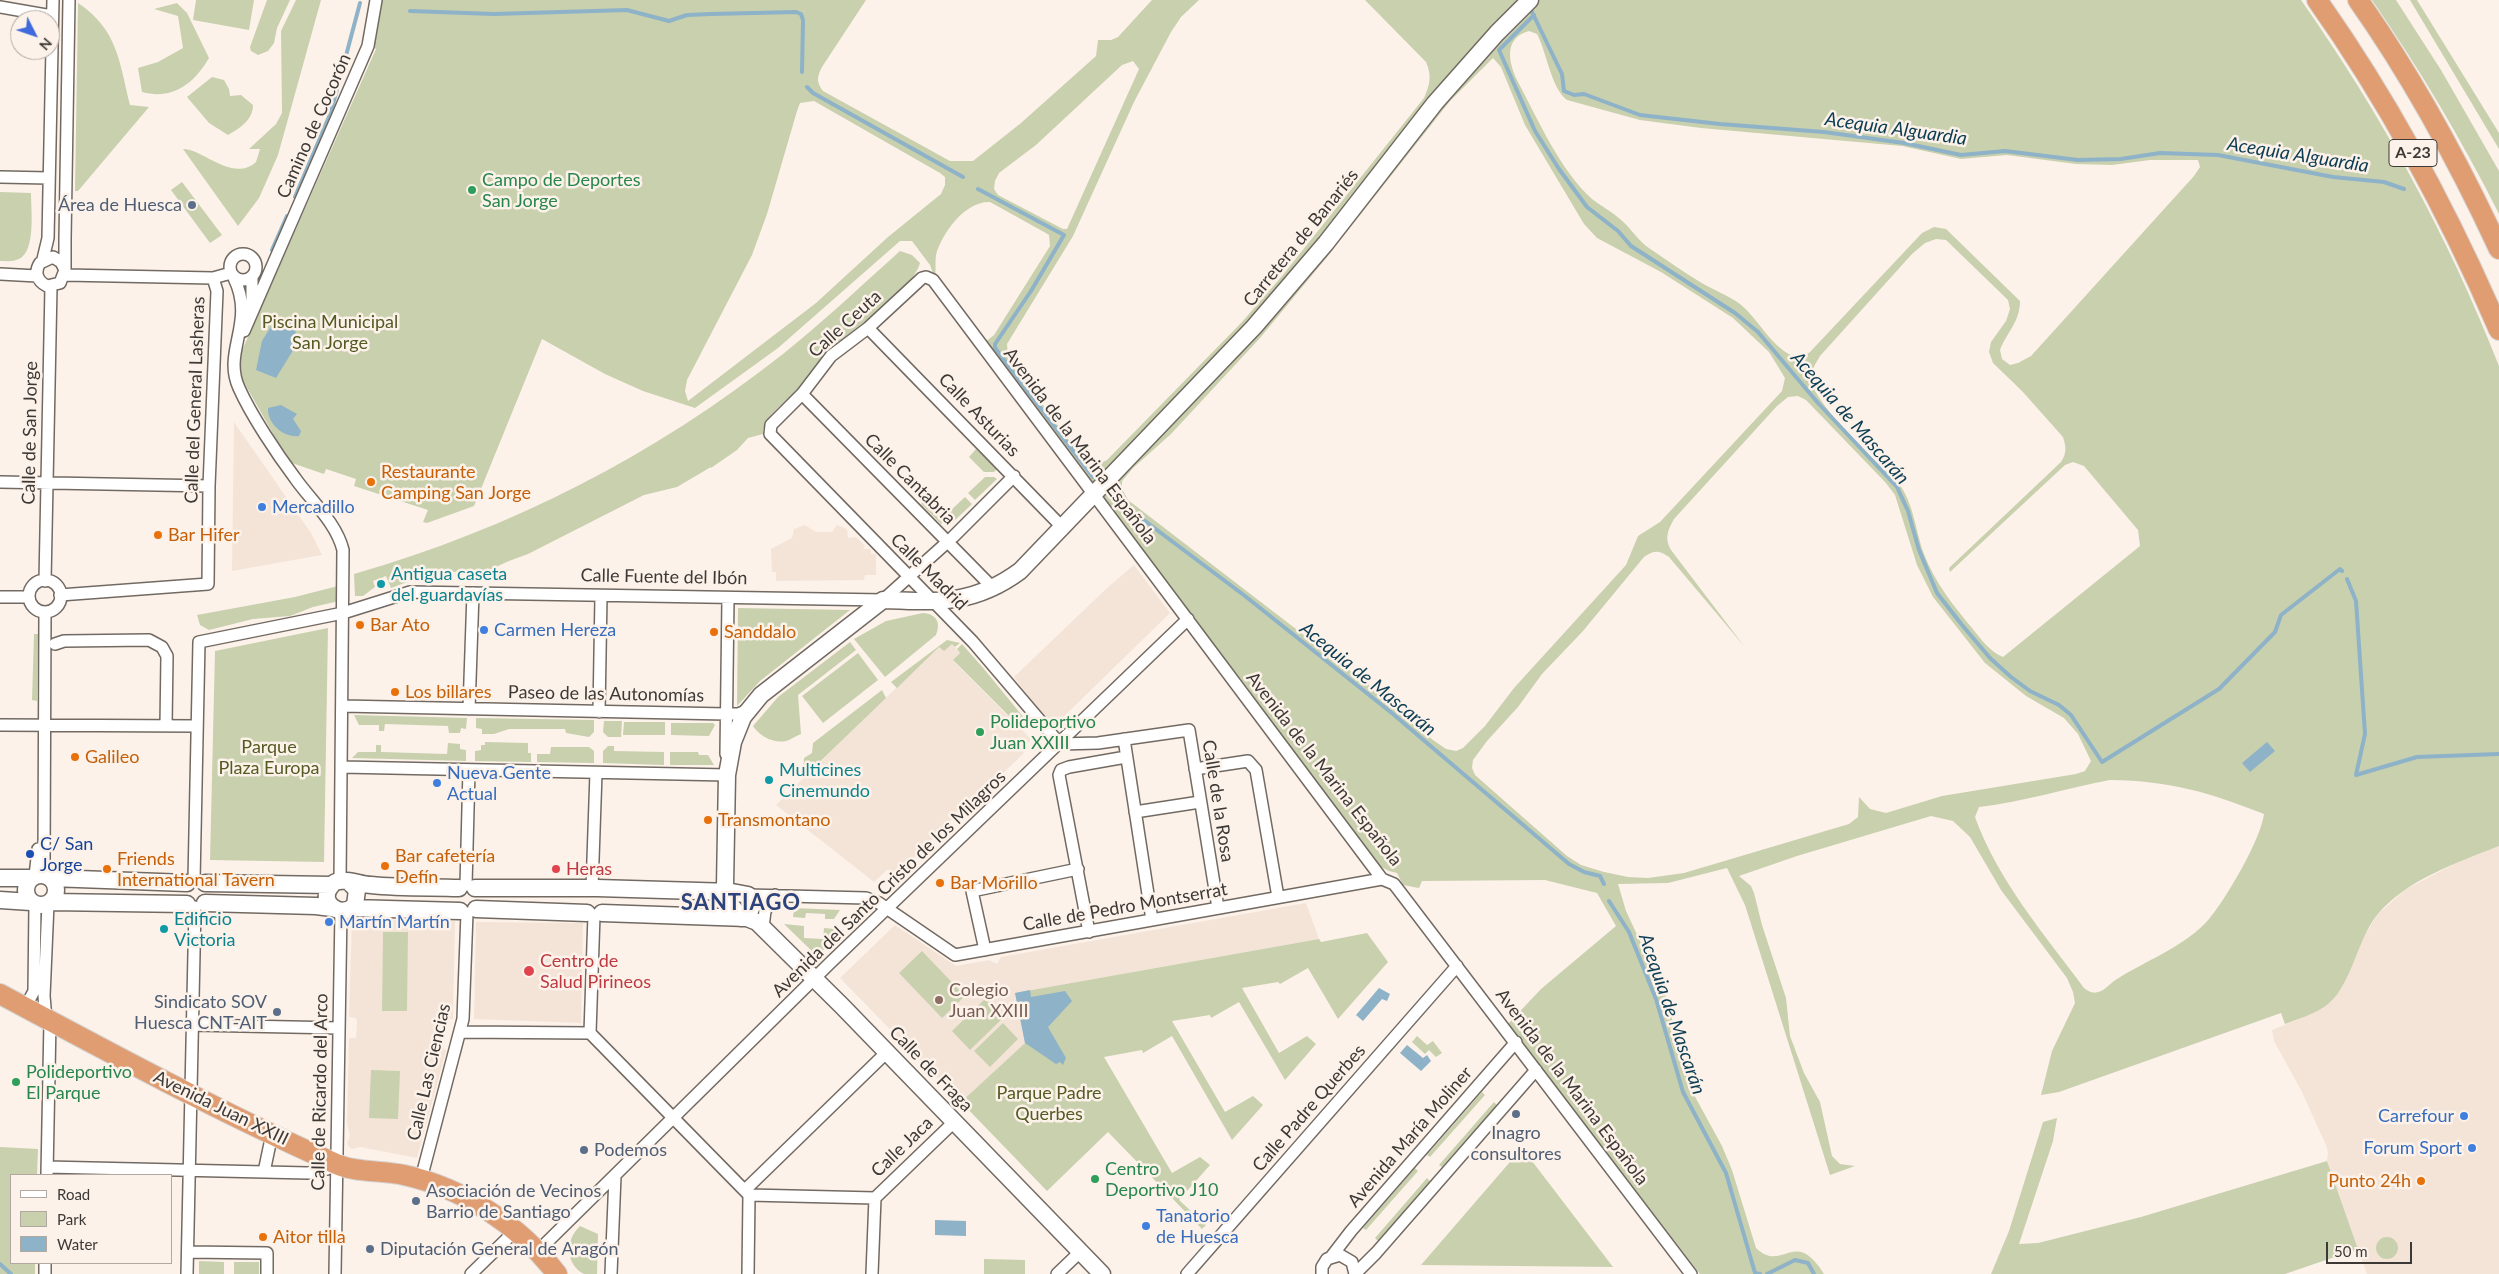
<!DOCTYPE html>
<html>
<head>
<meta charset="utf-8">
<style>
	body { margin:0 }
	#map { position:relative; width:2499px; height:1274px; overflow:hidden; background:#fcf2e9; font-family:Lato,sans-serif }
	canvas { display:block }
	.legend { position:absolute; left:10px; top:1174px; width:162px; height:90px; box-sizing:border-box; background:#fcf2e9; border:1px solid #b0a8a1; margin:0; padding:6px 9px; list-style:none; font-size:15px; color:#3d3936 }
	.legend li { display:flex; align-items:center; gap:10px; height:25px }
	.legend b { width:25px; border:1px solid #b0a8a1 }
	.north { position:absolute; left:10px; top:10px; width:50px; height:50px; box-sizing:border-box; background:#fcf2e9; border:1px solid #b0a8a1; border-radius:50%; rotate:131deg; font-size:14px; font-weight:700; line-height:20px; text-align:center; color:#3d3936 }
	.north::after { content:''; display:block; margin:auto; width:18px; height:22px; background:#406adb; clip-path:polygon(50% 0,100% 100%,50% 72%,0 100%) }
	.scale { position:absolute; left:2326px; top:1242px; width:86px; height:22px; box-sizing:border-box; border:2px solid #3d3936; border-top:0; padding-left:6px; font-size:15px; line-height:18px; white-space:nowrap; color:#3d3936; -webkit-text-stroke:4px #fcf2e9; paint-order:stroke }
</style>
</head>
<body>
<div id="map">
<canvas width="2499" height="1274"></canvas>
<ul class="legend">
<li><b style="height:6px;background:#fff"></b>Road</li>
<li><b style="height:14px;background:#c9d0ae"></b>Park</li>
<li><b style="height:14px;background:#8eb2c7"></b>Water</li>
</ul>
<div class="north">N</div>
<div class="scale">50 m</div>
</div>
<script>
const context = document.querySelector('canvas').getContext('2d');
context.lineJoin = 'round';
function fill(path, color) { context.fillStyle = color; context.fill(path, 'evenodd'); }
function strokePath(path, color, width, dash) { context.strokeStyle = color; context.lineWidth = width; context.lineCap = dash ? 'butt' : 'round'; context.setLineDash(dash || []); context.stroke(path); }
function drawText(font, color, halo, rows, align = 'center') {
  context.font = font + ' Lato,sans-serif'; context.lineWidth = 5; context.setLineDash([]); context.textBaseline = 'middle'; context.strokeStyle = halo; context.fillStyle = color; for (const [text, x, y, turn = 0] of rows) {
    context.save(); context.translate(x, y); context.rotate((+turn || 0) * Math.PI / 180); context.textAlign = isNaN(turn) ? turn : align; if (halo) context.strokeText(text, 0, 0); context.fillText(text, 0, 0); context.restore();
  }
}
fill(new Path2D(`
	M234,422L311,533L322,555L232,571Z
	M805,525L816,532H832L837,525L847,529L848,538L856,537L865,546L863,549H871V554H876V575H865L864,580L776,581V572H772L771,549L792,538L794,529Z
	M1134,565L1170,613L1054,726L1035,706L1014,677L1107,588Z
	M952,644L960,653L953,661L1030,738V741L1021,750L1024,753L996,780L994,778L982,789L896,876L888,869L874,882L776,805L939,646Z
	M2499,846V1274H2367L2327,1161L2328,1152L2326,1145L2301,1090L2274,1041L2272,1030L2311,1014L2332,1001L2342,986L2361,942L2377,915L2405,890L2454,864Z
	M1306,903L1319,939L1015,993L1025,1043L961,1102L840,978L895,925L956,966L989,960L997,964L1001,957Z
	M352,919L455,921L453,1019H435L434,1040H437L446,1051L417,1158L360,1147L351,1149L347,1144L350,1136L347,1123L349,1038H356L357,1021L356,1018L349,1017Z
	M476,922L583,923L581,1023L474,1019Z`), '#f4e4d7');
fill(new Path2D(`
	M196,0H254L249,30L193,20Z
	M267,0H290L277,28L274,43L268,51L258,55L251,51L250,47Z
	M296,0H321L278,155L259,198L238,226L183,149C203,149 233,183 256,162L260,149H249L276,124L282,113L281,31Z
	M380,0H866L822,67C817,77 816,82 823,91L950,161H973L1021,123L1096,56L1098,40H1111L1118,37L1152,0H1199L1181,17L1171,32L1134,102L1073,236L1007,344L1008,357L1082,458L1088,462L1099,464L1107,460L1242,322L1282,276L1424,98C1430,84 1432,76 1426,62L1365,0H2301C2381,114 2448,236 2499,366V846C2457,863 2407,879 2377,915C2356,941 2351,990 2324,1007C2312,1015 2298,1019 2285,1024L2281,1013L2059,1092L2041,1095L2052,1051L2075,1003L2073,992L2067,978L2001,890L1970,837L1953,821L1931,816L1797,856L1739,876L1751,886L1754,893L1762,925L1786,998L1790,1036L1804,1073L1820,1102L1832,1156L1840,1164L1855,1166L1830,1175L1745,905L1727,868L1668,883L1618,884L1626,911L1666,997L1693,1093L1722,1146L1732,1170L1756,1248C1783,1274 1794,1226 1824,1274H1700L1508,1024L1541,989L1616,926L1597,893L1545,880L1422,881L1419,888L1403,885L1397,873L1389,871L1376,864L1241,679L1191,618L984,343L994,335L1050,246L1049,235L1044,232L990,202C965,201 942,233 936,255C935,262 936,271 935,279L930,265L912,241H900L778,348L695,408L643,391L605,374L542,339L474,506L427,523L423,522L428,510L354,486L356,479L326,469L324,474L289,462L241,377L239,357L376,49L372,46L377,30ZM1529,31L1537,34C1547,53 1551,88 1567,100L1640,120L1701,128L1902,146L1961,159L2007,155L2076,164L2112,165L2150,160H2198L2200,167L2194,176L2031,356L2018,363L2010,365L2002,359L2000,350C2007,332 2020,322 2020,301L1946,229L1934,227L1922,233L1810,352L1801,358C1775,355 1760,320 1740,304C1728,295 1713,290 1700,282C1682,271 1664,258 1646,246C1636,238 1630,227 1620,219C1611,211 1601,206 1592,199C1561,172 1536,116 1517,80C1508,61 1504,38 1529,31ZM1493,58L1501,67L1525,125L1584,224L1597,238L1661,272L1733,318L1769,352L1785,378L1782,391L1660,522L1638,536L1626,565L1514,688L1485,726L1463,748L1456,751L1446,749L1433,740L1391,702L1128,500L1122,489V481L1133,468L1171,434L1260,338L1327,257L1450,101ZM1133,61L1139,69L1067,229H1063L998,195L994,189L995,181L999,173L1036,145L1122,65ZM814,101L940,173L945,177V185L941,194L888,237L816,303L688,401L685,391L687,380L752,255L767,214L797,111L800,103ZM1936,239L1946,240L2008,300L2010,309L2006,321L1991,342L1989,352L1993,363L2022,391L2063,437C2066,447 2067,453 2061,462L1949,568L1950,572L2065,465L2073,462L2084,466L2138,530L2140,546L2003,657C1990,652 1980,638 1972,628C1953,605 1935,583 1924,554C1915,529 1914,504 1898,482C1879,465 1811,401 1811,378C1811,370 1816,363 1820,356L1912,254L1925,243ZM1798,396L1806,400L1886,483L1895,495L1917,565L1933,597L1985,663L2026,696L2064,718L2078,734L2091,761L2085,771L2076,774L1942,796L1886,813L1870,809L1859,797L1858,817L1849,824L1684,873L1648,878L1628,877L1604,872L1581,865L1567,856L1475,775L1472,768L1473,760L1487,741L1518,707L1542,674L1583,631L1644,557C1654,550 1659,550 1669,557L1744,646L1671,550C1664,538 1668,530 1674,519L1777,406L1788,397ZM2110,780C2172,781 2207,792 2264,814C2261,839 2226,899 2209,919C2186,946 2147,960 2117,979C2111,982 2105,991 2098,992C2093,994 2088,991 2084,988C2045,935 1998,881 1975,817L1979,807C2024,802 2066,788 2110,780Z
	M2372,0H2396L2441,70L2499,171V214C2462,140 2419,68 2372,0Z
	M2410,0H2417L2499,133V149Z
	M78,3C118,30 119,61 130,105L149,107L78,191H75Z
	M177,3L187,13L209,58C193,85 172,100 142,92L138,68L158,62L183,48L178,16L154,9Z
	M212,77L224,80L229,89L230,96L241,95L253,105C253,120 240,128 228,135L209,123L187,97Z
	M182,182L222,235L210,243L171,190Z
	M0,192L31,193C31,210 36,251 19,259C13,262 7,261 0,261Z
	M900,251L912,255L920,263C912,292 850,330 828,352C815,364 807,381 794,393C783,404 762,418 763,434L748,438L737,450L711,468V467L677,487L644,495L528,554L509,561L498,566L495,571L451,572L452,577H421L391,588L386,576L373,581L375,587L363,596H355L354,574C511,529 655,455 783,354C823,322 861,286 900,251Z
	M976,449L997,469L994,472H984L969,457Z
	M985,477H994L997,479L975,500L968,493Z
	M929,496L945,511L944,522L941,524L921,504Z
	M965,497L972,504L951,524L949,522V512Z
	M338,586L339,601L313,607L290,616L253,619L209,630L200,625L197,615L295,597Z
	M738,608L850,610L760,681L737,706Z
	M923,613C937,614 941,623 936,635L885,677L854,639L886,621Z
	M328,628L324,862L210,860L215,651Z
	M34,634H38L37,701L32,700Z
	M947,640L960,643L955,647L952,644L944,651L939,647L897,688L891,682Z
	M850,642L856,650L798,695L801,734C796,736 793,738 789,740C776,745 760,737 753,726L778,697Z
	M962,644L984,669L1029,724L1023,730L953,660L960,653L957,649Z
	M858,653L878,680L823,723L802,696Z
	M882,690L886,698L803,778L804,758L812,753L813,743Z
	M354,715L467,718L466,729L461,728L460,733H449L448,726L385,724L384,731H379V725H359Z
	M476,718L594,720V732L589,737L566,733L565,729H509L494,734H482V729L476,728Z
	M604,721H622L621,737H608L603,732Z
	M624,722H665V735H623Z
	M671,723H713L715,725L709,736L671,735Z
	M485,742L528,743V753H531V762L475,761V751L481,750V745H485Z
	M448,743L460,744V749L466,750V761L352,758L358,752H376V745H381V752L447,754Z
	M608,746H614V751L664,752V765L603,763V751Z
	M551,747H589L594,751V763L537,762V754H550Z
	M670,752H698L699,755H708L714,765H670Z
	M794,908L840,910L834,919H825V914L806,913L805,918L793,917Z
	M784,924L804,926V938L823,939L824,928L844,930L817,956Z
	M383,932H408L407,1011H382Z
	M1367,933L1388,962L1338,1019L1308,968L1280,984L1278,982L1242,988L1279,1053L1307,1036L1316,1044L1285,1080L1239,1002L1211,1018L1210,1015L1172,1021L1225,1112L1253,1096L1263,1105L1232,1140L1172,1036L1143,1053L1142,1050L1104,1057L1172,1173L1200,1157L1210,1165L1179,1200L1206,1225L1202,1229L1108,1132L1047,1191L961,1102L1025,1043L1015,993L1319,939L1321,942Z
	M922,951L965,996L942,1018L899,973Z
	M987,997L1005,1016L970,1050L952,1031Z
	M1003,1023L1018,1039L990,1067L974,1051Z
	M1417,1036L1427,1045L1433,1041L1442,1053L1436,1057L1429,1050L1425,1054L1412,1042Z
	M371,1070L400,1071L398,1119L369,1118Z
	M1482,1092L1485,1095L1430,1157L1427,1155Z
	M1494,1102L1497,1105L1442,1167L1439,1165Z
	M2057,1118L2053,1141L2019,1244L2038,1243L2141,1217L2327,1161L2358,1249L2285,1274H1991L2009,1231L2043,1122Z
	M0,1147L38,1149L37,1175H11V1263H35V1274H0Z
	M1522,1148L1613,1267L1421,1265Z
	M1415,1168L1418,1171L1366,1230L1363,1228Z
	M1427,1178L1430,1181L1378,1241L1375,1238Z
	M580,1226L598,1234L597,1274H584C565,1264 565,1240 580,1226Z
	M2376 1248a11 11 0 1 1 22 0a11 11 0 1 1-22 0Z
	M984,1259L1025,1260V1274H984Z
	M199,1261L224,1262V1274H199Z
	M234,1262H259V1274H234Z`), '#c9d0ae');
fill(new Path2D(`
	M277,317L297,324L292,352L276,378L256,370L262,341Z
	M281,405L297,414L293,419L301,431L299,436C283,438 267,423 268,408Z
	M2267,742L2275,751L2250,772L2242,763Z
	M1379,988L1390,994L1387,1001L1382,999L1363,1021L1356,1015Z
	M1030,990L1031,997L1065,991L1072,1001L1048,1027L1066,1058L1063,1065L1060,1062L1056,1064L1025,1043L1015,993Z
	M1407,1045L1423,1058L1427,1055L1431,1061L1421,1071L1400,1053Z
	M935,1220L966,1221V1236L935,1235Z`), '#8eb2c7');
strokePath(new Path2D(`
	M1531,10L1562,74L1564,91L1574,95L1584,94L1640,115L1720,124L1824,132L1904,143L1961,155L2005,151L2078,160L2121,159L2160,153L2218,155L2333,177L2384,182L2404,189
	M410,11L494,14L627,10L669,21L687,15L711,14L796,12L801,14L803,20L802,72
	M1534,15L1499,50L1535,131L1559,169L1587,207L1618,231L1631,246L1735,313L1758,332L1818,403L1897,487L1908,511L1919,550L1937,593L1962,625L1990,658L2011,677L2030,691L2059,705L2071,715L2102,762L2219,689L2275,632L2281,615L2340,569L2342,571
	M807,87L813,93L963,177
	M978,189L1064,235L1031,291L995,344V348L1093,477
	M295,197L331,112L360,3
	M272,250L287,216
	M1113,497L1245,596L1393,714L1569,864L1584,872L1600,876L1604,884
	M2347,579L2356,601L2365,734L2356,775L2417,757L2499,754
	M1609,901L1629,932L1656,999L1683,1092L1726,1173L1755,1273L1760,1274
	M0,1264L11,1274
	M1767,1274L1795,1260L1808,1263L1814,1274`), '#8eb2c7', 4);
const street = new Path2D(`
	M0,7L52,16
	M0,177L49,178
	M230 267a13 13 0 1 1 26 0a13 13 0 1 1-26 0Z
	M43,259L48,238L53,0
	M65,270L61,262L53,257L40,263C34,272 37,281 47,286L60,283L65,270V239L69,0
	M0,274L37,276
	M65,275L213,278L231,273
	M252,277V307
	M234,278C256,323 222,351 239,388C251,415 277,454 295,478C311,501 336,522 343,550L340,881
	M868,328L1063,528
	M244,331L368,46L376,0
	M802,394L994,589
	M0,482L209,486
	M29 596a16 16 0 1 1 32 0a16 16 0 1 1-32 0Z
	M45,581L51,287
	M60,595L208,584L209,486L217,291L213,278
	M0,597H29
	M45,612L44,861L47,876
	M55,644L64,641L149,640L162,647L167,656L166,726
	M342,706L726,714H738L748,710
	M469,709L473,593
	M599,712L601,596
	M0,725L197,726
	M1124,739L1152,920
	M726,754L728,598
	M342,767L727,775V770
	M1195,769L1248,761L1256,770L1278,897
	M1135,812L1200,802
	M35,876L38,849
	M194,880L199,642L343,613L410,592L883,600L953,537L1014,476
	M466,885L469,770
	M592,888L596,773
	M748,895L866,898L879,903L955,955L1382,879
	M1218,908L1189,730L1098,743L1060,744L973,642L770,434L771,425L802,394L831,356L868,328L922,278L926,277L933,280L1382,879L1394,884L1691,1274
	M763,927L765,911L775,895
	M1089,932L1059,775L1061,770L1069,767L1126,757
	M985,950L972,891L1078,869
	M25,1008L34,991L35,904
	M46,1019L44,996L48,904
	M193,1025L339,1028
	M460,1032L590,1033L749,1195L875,1198
	M590,1033L594,915
	M47,1167L308,1173L327,1169L336,1165
	M264,1172L272,1134
	M47,1174L50,1021
	M421,1179L463,1019L467,913
	M745,1190L887,1052
	M875,1198L954,1122
	M188,1252L267,1253V1274
	M537,1252L830,963L1188,619
	M1331,1257L1351,1231L1516,1042
	M45,1274V1263
	M187,1274L195,907
	M335,1274L341,911
	M471,1274L515,1231
	M611,1274L615,1176
	M748,1274L749,1195
	M872,1274L875,1198
	M1057,1274L1080,1252
	M1187,1274L1457,966
	M1322,1274V1267L1327,1259L1340,1255L1352,1262L1355,1274
	M1355,1274L1376,1253L1536,1070`);
const secondary = new Path2D(`
	M26 890a15 15 0 1 1 30 0a15 15 0 1 1-30 0Z
	M0,878H31
	M51,878L187,883
	M205,883L331,885
	M350,883L357,890L355,905C341,920 317,902 331,886C333,883 337,881 340,881C349,879 361,885 371,885C400,888 430,887 459,888
	M475,888H597L732,892L748,895L752,906L747,918
	M0,900L31,902
	M51,902L187,904
	M205,903L316,906L332,908
	M352,908L460,911
	M476,909L587,913
	M602,913L747,918L757,922L842,1006L1102,1274
	M741,918L727,900L725,886L727,775L733,742L743,717L761,695L883,600C937,602 974,605 1020,571L1254,327L1326,243L1435,103L1497,33L1530,0`);
const highway = new Path2D(`
	M2317,0C2390,103 2449,214 2499,330
	M2358,0C2413,78 2459,163 2499,249
	M0,994C110,1053 220,1112 334,1163C354,1173 382,1170 404,1175C464,1188 520,1226 557,1274`);
strokePath(street, '#726a62', 14);
strokePath(secondary, '#726a62', 19);
strokePath(highway, '#d4d3d3', 22);
strokePath(street, '#fff', 11);
strokePath(secondary, '#fff', 16);
strokePath(highway, '#e09d71', 20);
for (const [x, y, r, color] of [
	[472,190,5,"#2e9e5b"],
	[192,205,5,"#5c6f8a"],
	[371,482,5,"#e8710a"],
	[262,507,5,"#3f7fe0"],
	[158,535,5,"#e8710a"],
	[381,584,5,"#0f9aa8"],
	[360,625,5,"#e8710a"],
	[484,630,5,"#3f7fe0"],
	[714,632,5,"#e8710a"],
	[395,692,5,"#e8710a"],
	[980,732,5,"#2e9e5b"],
	[75,757,5,"#e8710a"],
	[769,780,5,"#0f9aa8"],
	[437,783,5,"#3f7fe0"],
	[708,820,5,"#e8710a"],
	[30,854,5,"#1a4fb4"],
	[385,866,5,"#e8710a"],
	[107,869,5,"#e8710a"],
	[556,869,5,"#e0444e"],
	[940,883,5,"#e8710a"],
	[329,922,5,"#3f7fe0"],
	[164,929,5,"#0f9aa8"],
	[529,971,6,"#e0444e"],
	[939,1000,5,"#8d6e63"],
	[277,1012,5,"#5c6f8a"],
	[16,1082,5,"#2e9e5b"],
	[1516,1114,5,"#5c6f8a"],
	[2464,1116,5,"#3f7fe0"],
	[2472,1148,5,"#3f7fe0"],
	[584,1150,5,"#5c6f8a"],
	[1095,1179,5,"#2e9e5b"],
	[2421,1181,5,"#e8710a"],
	[416,1201,5,"#5c6f8a"],
	[1146,1226,5,"#3f7fe0"],
	[263,1237,5,"#e8710a"],
	[370,1249,5,"#5c6f8a"]
]) { const dot = new Path2D(); dot.arc(x, y, r, 0, 2 * Math.PI); context.fillStyle = color; context.fill(dot); strokePath(dot, '#fcf2e9', 2); }
for (const [x, y, w] of [
	[2413,153,48]
]) { const box = new Path2D(); box.roundRect(x - w / 2, y - 13.5, w, 27, 4); context.fillStyle = '#fcf2e9'; context.fill(box); strokePath(box, '#3d3936', 1); }
drawText('bold 16px', '#3d3936', null, [
	["A-23",2413,153]
]);
drawText('18px', '#3d3936', '#fcf2e9', [
	["Camino de Cocorón",314,126,-66],
	["Carretera de Banariés",1301,238,-51],
	["Calle Ceuta",845,324,-42],
	["Calle del General Lasheras",195,400,-88],
	["Calle Asturias",979,415,46],
	["Calle de San Jorge",30,433,-89],
	["Avenida de la Marina Española",1080,446,53],
	["Calle Cantabria",910,479,45],
	["Calle Madrid",929,572,45],
	["Calle Fuente del Ibón",664,577,1],
	["Paseo de las Autonomías",606,694,1],
	["Avenida de la Marina Española",1324,769,52],
	["Calle de la Rosa",1218,801,81],
	["Avenida del Santo Cristo de los Milagros",889,884,-44],
	["Calle de Pedro Montserrat",1125,907,-10],
	["Calle de Fraga",931,1069,46],
	["Calle Las Ciencias",429,1072,-77],
	["Avenida de la Marina Española",1572,1087,53],
	["Calle de Ricardo del Arco",320,1092,-89],
	["Avenida Juan XXIII",221,1108,26],
	["Calle Padre Querbes",1309,1108,-49],
	["Avenida María Moliner",1410,1137,-49],
	["Calle Jaca",902,1147,-44]
]);
drawText('18px', '#27864d', '#fcf2e9', [
	["Campo de Deportes",482,180],
	["San Jorge",482,201],
	["Polideportivo",990,722],
	["Juan XXIII",990,743],
	["Polideportivo",26,1072],
	["El Parque",26,1093],
	["Centro",1105,1169],
	["Deportivo J10",1105,1190]
], 'left');
drawText('18px', '#4e5e75', '#fcf2e9', [
	["Área de Huesca",182,205,"right"],
	["Sindicato SOV",267,1002,"right"],
	["Huesca CNT-AIT",267,1023,"right"],
	["Inagro",1516,1133,"center"],
	["consultores",1516,1154,"center"],
	["Podemos",594,1150],
	["Asociación de Vecinos",426,1191],
	["Barrio de Santiago",426,1212],
	["Diputación General de Aragón",380,1249]
], 'left');
drawText('18px', '#535b23', '#fcf2e9', [
	["Piscina Municipal",330,322],
	["San Jorge",330,343],
	["Parque",269,747],
	["Plaza Europa",269,768],
	["Parque Padre",1049,1093],
	["Querbes",1049,1114]
]);
drawText('18px', '#c56008', '#fcf2e9', [
	["Restaurante",381,472],
	["Camping San Jorge",381,493],
	["Bar Hifer",168,535],
	["Bar Ato",370,625],
	["Sanddalo",724,632],
	["Los billares",405,692],
	["Galileo",85,757],
	["Transmontano",718,820],
	["Bar cafetería",395,856],
	["Defín",395,877],
	["Friends",117,859],
	["International Tavern",117,880],
	["Bar Morillo",950,883],
	["Punto 24h",2411,1181,"right"],
	["Aitor tilla",273,1237]
], 'left');
drawText('18px', '#366cbe', '#fcf2e9', [
	["Mercadillo",272,507],
	["Carmen Hereza",494,630],
	["Nueva Gente",447,773],
	["Actual",447,794],
	["Martín Martín",339,922],
	["Carrefour",2454,1116,"right"],
	["Forum Sport",2462,1148,"right"],
	["Tanatorio",1156,1216],
	["de Huesca",1156,1237]
], 'left');
drawText('18px', '#0d838f', '#fcf2e9', [
	["Antigua caseta",391,574],
	["del guardavías",391,595],
	["Multicines",779,770],
	["Cinemundo",779,791],
	["Edificio",174,919],
	["Victoria",174,940]
], 'left');
drawText('18px', '#164399', '#fcf2e9', [
	["C/ San",40,844],
	["Jorge",40,865]
], 'left');
drawText('18px', '#be3a42', '#fcf2e9', [
	["Heras",566,869],
	["Centro de",540,961],
	["Salud Pirineos",540,982]
], 'left');
drawText('18px', '#785e54', '#fcf2e9', [
	["Colegio",949,990],
	["Juan XXIII",949,1011]
], 'left');
drawText('italic 19px', '#0c3d54', '#fcf2e9', [
	["Acequia Alguardia",1896,129,8],
	["Acequia Alguardia",2298,155,9],
	["Acequia de Mascarán",1850,418,49],
	["Acequia de Mascarán",1368,679,39],
	["Acequia de Mascarán",1672,1014,71]
]);
context.letterSpacing = '1px';
drawText('bold 22px', '#2c437b', '#fcf2e9', [
	["SANTIAGO",741,903]
]);
context.letterSpacing = '0px';
</script>
</body>
</html>
